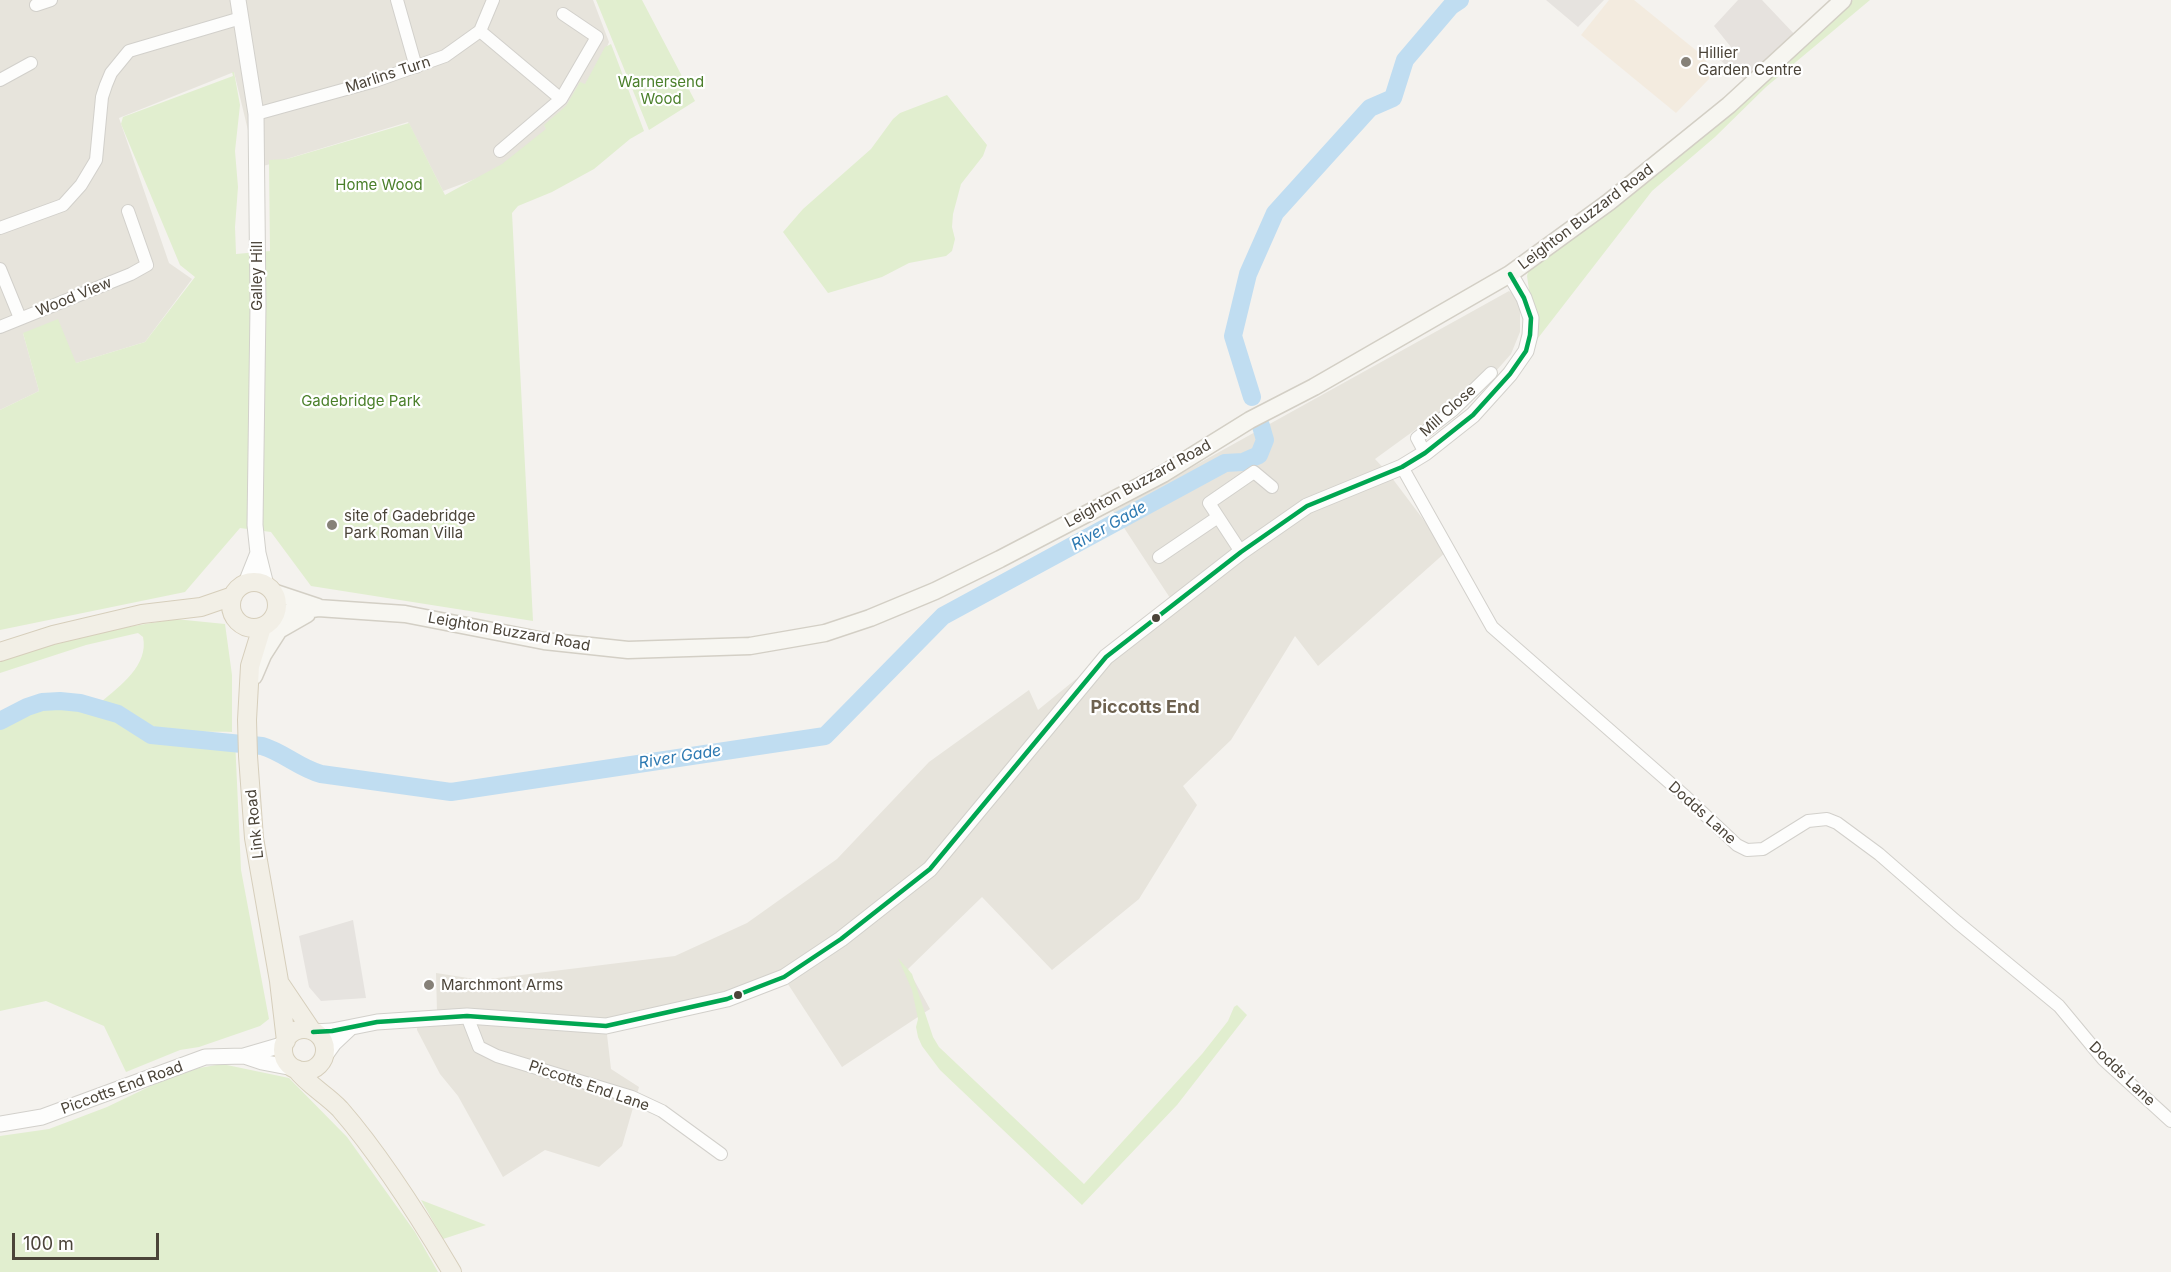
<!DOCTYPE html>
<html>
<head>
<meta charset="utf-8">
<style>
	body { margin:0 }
	#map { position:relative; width:2171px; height:1272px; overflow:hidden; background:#f4f2ee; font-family:Inter,sans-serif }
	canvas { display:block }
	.scale { position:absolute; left:12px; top:1233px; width:147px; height:27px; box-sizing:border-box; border:3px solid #4b4439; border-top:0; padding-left:8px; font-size:18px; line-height:21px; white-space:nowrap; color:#4b4439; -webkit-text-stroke:4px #fff; paint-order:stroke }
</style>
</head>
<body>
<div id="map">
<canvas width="2171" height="1272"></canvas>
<div class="scale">100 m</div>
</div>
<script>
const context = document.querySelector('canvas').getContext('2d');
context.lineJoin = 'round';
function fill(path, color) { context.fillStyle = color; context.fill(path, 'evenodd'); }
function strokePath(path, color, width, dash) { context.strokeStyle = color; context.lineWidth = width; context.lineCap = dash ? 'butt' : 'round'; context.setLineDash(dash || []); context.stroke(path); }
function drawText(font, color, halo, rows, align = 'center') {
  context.font = font + ' Inter,sans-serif'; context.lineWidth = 4.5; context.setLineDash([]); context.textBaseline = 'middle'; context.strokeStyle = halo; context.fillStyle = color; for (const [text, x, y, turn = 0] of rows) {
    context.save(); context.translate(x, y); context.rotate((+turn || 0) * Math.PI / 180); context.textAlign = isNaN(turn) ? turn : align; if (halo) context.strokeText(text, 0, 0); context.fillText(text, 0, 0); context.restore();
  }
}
fill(new Path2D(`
	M0,0H593L609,42L583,103L513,165L443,191L408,122L257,168L234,72L119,118L169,263L192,279L145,342L76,363L23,333L39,391L0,410Z
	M1509,291L1515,296L1520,309V332L1511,354L1496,371L1375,459L1389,474L1447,551L1318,666L1295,636L1231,740L1183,786L1197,805L1139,899L1052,970L982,897L908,969L930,1009L842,1067L784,978L606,1026L611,1069L639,1087L622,1146L599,1167L545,1150L503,1177L458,1096L440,1074L417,1030L418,1013L437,1012L436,973L481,980L675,956L747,923L837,859L929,762L1029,690L1038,710L1172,601L1113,511Z`), '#e7e4dc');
fill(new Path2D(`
	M1609,0H1634L1703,56L1709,66V79L1676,113L1581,35Z`), '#f3ebdf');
fill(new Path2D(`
	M1738,0H1762L1798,38L1743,79L1720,60L1731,47L1714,26Z`), '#e6e2de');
fill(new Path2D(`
	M596,0H642L695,101L649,130Z
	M1853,0H1870L1766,87L1715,137L1652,191L1528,351L1532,311L1527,276L1529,268L1745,99Z
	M611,44L644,131L630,139L594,169L552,192L518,206L512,213L533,621L311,586L271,532L240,528L185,592L0,630V410L39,391L23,333L58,319L76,363L145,342L195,277L180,265L121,124L123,117L233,76L232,72H234L240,105L235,151L238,187L235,227L236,254L270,251L269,160L287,159L409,123L445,195L502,164L546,129L544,125L566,106L580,82L585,84L605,47Z
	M947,95L987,145L983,156L961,184L953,214L952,227L955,239L952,251L946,256L909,263L882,277L828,293L783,232L803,209L871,149L893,119L900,113Z
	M175,619L225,624L232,675V732C206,731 177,735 152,726C134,719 119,708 101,702C120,686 149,665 143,637L138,633L86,645L0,673V659L5,657L116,629Z
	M57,706L78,708L111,718L143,739L156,742L235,745V739L241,870L269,1019L260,1026L199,1047L180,1050L126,1072L104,1026L46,1001L0,1011V724C19,713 35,708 57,706Z
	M898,958L912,974L933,1037L939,1047L1084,1184L1202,1054L1228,1021L1234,1007L1237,1005L1247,1015L1177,1105L1082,1205L940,1070L922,1046L918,1037L916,1027L918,1019L912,990Z
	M222,1064L289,1078L347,1137L415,1232L438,1272H0V1136L49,1129L107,1107L182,1071Z
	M421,1200L486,1225L443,1239Z`), '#e1eecf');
fill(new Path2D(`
	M1546,0H1604L1578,27Z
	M353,920L366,998L321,1001L309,987L299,936Z`), '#e6e3df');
strokePath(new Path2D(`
	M1252,397L1233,336L1248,274L1275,213L1370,108L1393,98L1405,60L1451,6L1460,0
	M0,721L27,707L42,702L60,701L80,703L118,714L151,735L262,746C283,752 299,768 321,774L451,792L825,736L943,616L1225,463L1243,462L1259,455L1265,440L1261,426`), '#c0ddf1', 18);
const minor = new Path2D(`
	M397,0L416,67
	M36,5L51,0
	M480,31L561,99
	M0,80L31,63
	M256,114L375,81L445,56L480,31L493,0
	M500,151L561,99L597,37L563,14
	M0,228L63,205L81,185L96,160L102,97L106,85L111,73L129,51L241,18
	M0,269L20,318
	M0,327L131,274L147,265L128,211
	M1425,453L1417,438L1453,410L1491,373
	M1402,467L1492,627L1686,797L1737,845L1747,850L1763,849L1808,821L1827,819L1837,823L1879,854L1957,922L2059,1006L2103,1059L2171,1121
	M1241,552L1209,503L1254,472L1272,487
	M1159,557L1218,517
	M467,1016L479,1047L497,1056L632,1097L662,1111L721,1154`);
const tertiary = new Path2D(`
	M238,0L256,114L258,306L255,525L258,553L266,585
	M246,583L258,553
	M313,1032L332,1031L377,1022L467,1016L606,1026L727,999L784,977L841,939L930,869L1106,657L1241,552L1307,506L1402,467L1425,453L1473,415L1510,374L1526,351L1530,335L1531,318L1524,298L1510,274
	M244,1056L262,1062L293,1068
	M324,1057L334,1043L350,1028
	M0,1124L42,1117L205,1057L244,1056L285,1044`);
const secondary = new Path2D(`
	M273,592L318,607
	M275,615L318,608L405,614L544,641L628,650L750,646L825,633L870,618L935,591L1000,559L1163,474L1250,420L1314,387L1510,274L1609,202L1729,105L1843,0
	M254,676L263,655L279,630L307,614`);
const primary = new Path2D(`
	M231 605a23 23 0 1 1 46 0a23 23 0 1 1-46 0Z
	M262,627L250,666L247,720L248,756L254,838L279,981L286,1041
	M0,652L53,635L142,614L201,607L233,596
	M281,985L312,1031
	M283 1050a21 21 0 1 1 42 0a21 21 0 1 1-42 0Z
	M296,1069C308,1085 327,1095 340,1109C381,1156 420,1218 452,1272`);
strokePath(minor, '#d2d0cb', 14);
strokePath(tertiary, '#d2d0cb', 17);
strokePath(secondary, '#d3cfc5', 19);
strokePath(primary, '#d6cebb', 20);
strokePath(minor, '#fdfdfc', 12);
strokePath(tertiary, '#fdfdfc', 15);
strokePath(secondary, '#f7f6f1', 16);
strokePath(primary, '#f2efe6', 18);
strokePath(new Path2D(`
	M313,1032L332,1031L377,1022L467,1016L606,1026L727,999L784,977L841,939L930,869L1106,657L1241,552L1307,506L1402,467L1425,453L1473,415L1510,374L1526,351L1530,335L1531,318L1524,298L1510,274`), '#00a651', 4.5);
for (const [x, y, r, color] of [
	[1686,62,6,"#868178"],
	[332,525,6,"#868178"],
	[1156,618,5,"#4b4439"],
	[429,985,6,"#868178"],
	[738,995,5,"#4b4439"]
]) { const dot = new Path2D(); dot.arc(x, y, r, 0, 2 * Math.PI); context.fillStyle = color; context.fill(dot); strokePath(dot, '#fff', 2); }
drawText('15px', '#4b4439', '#fff', [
	["Hillier",1698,53],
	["Garden Centre",1698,70],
	["site of Gadebridge",344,516],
	["Park Roman Villa",344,533],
	["Marchmont Arms",441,985]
], 'left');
drawText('15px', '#4b4439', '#fff', [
	["Marlins Turn",388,75,-18],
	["Leighton Buzzard Road",1586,217,-37],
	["Galley Hill",257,276,-90],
	["Wood View",74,297,-22],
	["Mill Close",1448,411,-42],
	["Leighton Buzzard Road",1138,484,-29],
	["Leighton Buzzard Road",509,632,10],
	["Dodds Lane",1702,813,42],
	["Link Road",255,824,-96],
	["Dodds Lane",2122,1074,44],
	["Piccotts End Lane",589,1086,19],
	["Piccotts End Road",122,1088,-20]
]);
drawText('15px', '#4a7f2a', '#fff', [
	["Warnersend",661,82],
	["Wood",661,99],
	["Home Wood",379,185],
	["Gadebridge Park",361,401]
]);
drawText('italic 16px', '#2e7ab2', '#fff', [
	["River Gade",1109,526,-29],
	["River Gade",680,757,-9]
]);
drawText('bold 18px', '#6e6250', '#fff', [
	["Piccotts End",1145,708]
]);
</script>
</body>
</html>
